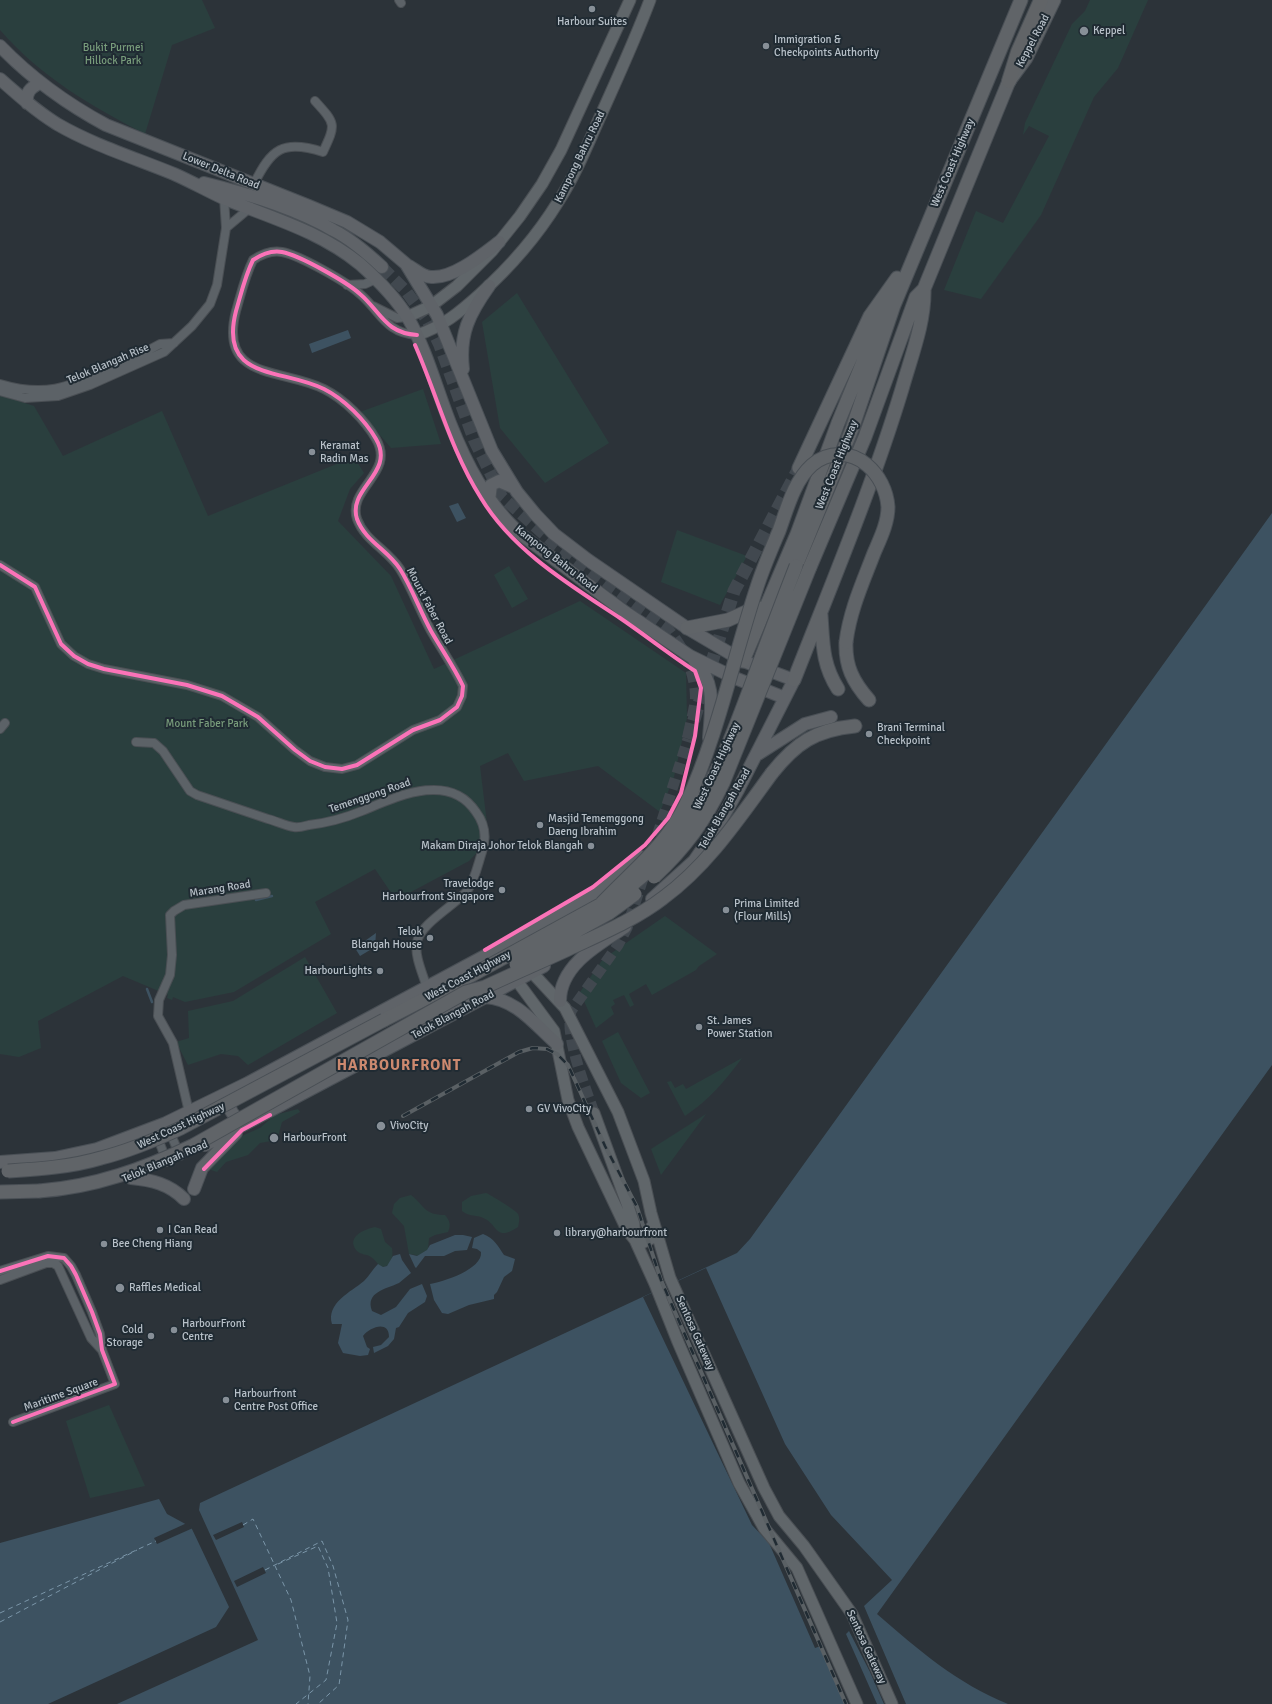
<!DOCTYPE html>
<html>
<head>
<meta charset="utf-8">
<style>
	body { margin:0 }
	canvas { display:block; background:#2c3339 }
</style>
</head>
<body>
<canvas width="1272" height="1704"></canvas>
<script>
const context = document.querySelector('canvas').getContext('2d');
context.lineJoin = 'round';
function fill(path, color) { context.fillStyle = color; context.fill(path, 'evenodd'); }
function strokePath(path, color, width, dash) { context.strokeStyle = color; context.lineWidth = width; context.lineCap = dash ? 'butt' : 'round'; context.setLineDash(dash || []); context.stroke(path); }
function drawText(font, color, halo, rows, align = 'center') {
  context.font = font + ' Signika,sans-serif'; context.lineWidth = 4; context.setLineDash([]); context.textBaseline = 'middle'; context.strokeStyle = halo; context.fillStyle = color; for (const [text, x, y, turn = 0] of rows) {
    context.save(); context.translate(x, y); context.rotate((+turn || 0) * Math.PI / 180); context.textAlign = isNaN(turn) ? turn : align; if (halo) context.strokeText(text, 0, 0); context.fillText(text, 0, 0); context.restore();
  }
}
fill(new Path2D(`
	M0,0H202L215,28L172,45L145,134C90,105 42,78 0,30Z
	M1090,0H1148L1118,68L1094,97L1041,215L981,299L944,290L976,211L1003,223L1049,136L1029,126L1023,135L1025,123L1072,24L1085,11Z
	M517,293L609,443L545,483L500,428L482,322Z
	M423,389L441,444L391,448L360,412Z
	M0,395L34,406L63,456L162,411L208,516L354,457L364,473L350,489L338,521L391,576L434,669L580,601L686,673L687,718L674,777L660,812L598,766L524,781L508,753L480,766L489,840L469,861L396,900L375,869L315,902L331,934L234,992L185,1002L173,997L172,1000L167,998L168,995L123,976L38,1021L41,1048L19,1057L0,1054Z
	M677,530L747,556L720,605L661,582Z
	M509,566L528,599L512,608L494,575Z
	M665,916L717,954L699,966L696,970L652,995L646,984L629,994L634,1005L630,1007L624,995L613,1000L615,1004L611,1007L614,1014L596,1028L580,992L603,959Z
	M305,957L337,1013L248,1065L238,1056L221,1054L188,1065L176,1042L189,1038L188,1011L233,1001Z
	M618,1032L650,1093L641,1098L621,1083L602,1041Z
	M742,1058C725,1081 709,1100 685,1116L667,1082L671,1081L675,1088L683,1084L686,1089Z
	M298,1109L300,1112L282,1122L277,1140L260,1143L248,1155L226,1162L217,1172L211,1170L208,1165L233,1143L244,1135L260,1128L275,1115Z
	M706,1114L661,1175L651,1149Z
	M486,1193C489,1194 517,1211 518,1214C520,1218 519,1223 518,1227C494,1243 499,1223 481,1217C474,1215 468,1216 462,1211V1202L471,1196Z
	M411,1195C425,1206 424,1215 445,1215C450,1221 451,1225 448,1232L435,1235L429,1238L428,1250L417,1256L416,1255L409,1254L404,1226L392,1213L394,1204L400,1198Z
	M375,1227L381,1229L385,1242L392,1248C393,1256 393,1265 383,1267C378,1266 376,1260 371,1257C367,1254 361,1255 357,1251C345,1237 365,1229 375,1227Z
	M109,1405L145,1486L90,1498L66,1421Z`), '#2a3f3e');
fill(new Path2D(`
	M348,330L351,338L312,353L309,344Z
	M458,503L466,518L457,522L449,506Z
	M1272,513V1065L877,1614C917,1649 958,1684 1008,1704H117L258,1640L199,1510L200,1503L737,1253L750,1239Z
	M376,933L375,947L360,956L355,948Z
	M483,1234C494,1238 498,1246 504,1255L515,1259L512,1271L504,1277L497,1292L494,1295V1299L469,1305L448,1314L442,1313L434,1300L430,1284C443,1282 483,1269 481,1252L477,1249L472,1248L474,1238Z
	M455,1235H463L472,1237L467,1250L455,1251L444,1256H425L416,1268L415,1267L409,1254L417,1256L427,1250L430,1245Z
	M400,1254L402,1260L411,1273C407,1276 403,1280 399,1283C386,1289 365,1292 372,1311L381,1315L396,1307L410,1289L422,1284L427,1296L425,1302L408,1313L399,1327L396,1328L394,1339L388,1346L374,1353L373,1347L381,1345L389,1337C389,1320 370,1327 363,1336L367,1347L370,1349L368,1355L360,1356L343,1353L338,1343L342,1324H332C326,1303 351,1292 364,1281C369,1276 373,1269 378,1264L383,1267L387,1266L393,1256Z
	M159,1499L167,1514L191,1527L229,1607L216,1627L48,1704H0V1543Z`), '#3d5261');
fill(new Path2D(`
	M706,1268L785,1444L831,1515L892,1580L864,1606L906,1704H884L870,1672L849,1631L846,1634L877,1704H846L821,1646L815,1648L769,1543L752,1525L643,1297Z
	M242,1522L244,1527L216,1540L213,1535Z
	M187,1523L193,1528L157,1544L154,1538Z
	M263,1567L266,1573L237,1587L234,1581Z`), '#2c3339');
strokePath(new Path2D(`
	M256,900L272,896
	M147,989L152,1002`), '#3d5261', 2.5);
strokePath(new Path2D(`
	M243,1525L253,1519L291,1600L310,1676L308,1704
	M278,1564L318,1546L328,1568L337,1623L326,1680L296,1704
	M265,1570L322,1541L333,1566L348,1620L339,1685L318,1704
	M0,1613L156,1541
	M0,1622L137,1550`), '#7b96a9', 1, [5, 4]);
strokePath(new Path2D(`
	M652,852L688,739
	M594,1113C585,1086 565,1038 571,1011L618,945L627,928L645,872`), '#41484f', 11, [11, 5.5]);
strokePath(new Path2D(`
	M382,267L406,291L427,320L439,344L474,440L502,497L555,544L664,625C682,646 696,670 696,698C695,711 690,726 688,739`), '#41484f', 12, [12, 6]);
strokePath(new Path2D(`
	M688,739L734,591L799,468`), '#41484f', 13, [13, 6]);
const minor = new Path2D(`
	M399,0L401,3
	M254,184C271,149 283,139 323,152C336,124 336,124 315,101
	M226,228L251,207
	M347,285L365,284L376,279
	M373,306L397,318L407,317
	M0,384C44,397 67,388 107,370C125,362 142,354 160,344L174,343
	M0,391L25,398L58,396L90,385L164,352L192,326L210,304L217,285L226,228L224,198
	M0,565L35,587L61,644L74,656L88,664L104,669L187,685L222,696L258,717L295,750L310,761L325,767L342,769L357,765L413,730L440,720L457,707L462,696L463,686C454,667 442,650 431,631C420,611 412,588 400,569C388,550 365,541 357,519C347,488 396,473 376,439C365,420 344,399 324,389C282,368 218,381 236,311C241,294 245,276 253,260C262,254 271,250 282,252C299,255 347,282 360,294C381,312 385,333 417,335
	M0,729L5,723
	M136,742L154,743L163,751L190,791L197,795C221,803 244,811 268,819C276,821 286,826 294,827C299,828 305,826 309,825C326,823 345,818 362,811C396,797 449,771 476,812C485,824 487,837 482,852C478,864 475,880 467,891C455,905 420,924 417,942C414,956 423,974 427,988
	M189,1112L173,1043L158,1016L159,1000L170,975L172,955L170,915L174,911L184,905L266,893
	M169,1130L180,1156
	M157,1136L167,1162
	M0,1271L48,1256L64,1258L71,1266L76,1275L92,1312L100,1334L102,1350L115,1384L13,1422
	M0,1280L46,1263H53L58,1266L91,1338L102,1350`);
const secondary = new Path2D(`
	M407,317L431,306L457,286L492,251L520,216L542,184L561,150L630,0
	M417,335C442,327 460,312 480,294C509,268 537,236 558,202C575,176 587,146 600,117C617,79 635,40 650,0
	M527,967L565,1008L618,1112L644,1181L651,1213L670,1278L764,1488L779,1516L804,1546L852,1614L892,1704
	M513,974L517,981L554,1031L568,1100L578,1127L627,1230L635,1240L655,1284L678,1342L739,1483L764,1528L797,1568L857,1704
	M594,1113L629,1209L634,1224L635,1240
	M638,1245L652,1238V1226`);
const primary = new Path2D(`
	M0,46C31,78 67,104 106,125L309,206L347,222L380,242L406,264L437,315L492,451L517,492L535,514L554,534L588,560L687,628L743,661L794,680L738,790L715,831L694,861L652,899
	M0,79C18,95 36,111 57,124C93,145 135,158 174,174C190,181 206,190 223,198C271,218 318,230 360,264C378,280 396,298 408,318C427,351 436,388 450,423C467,466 485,500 519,533L625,612L690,656L735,678L785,698
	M27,103C26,92 30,88 40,83
	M204,183C245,193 297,209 333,230C351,239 367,253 382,267
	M409,266C416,270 423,277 431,277C453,279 482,255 499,242
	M463,369C459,334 469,314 489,286
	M489,501L491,485L499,481L513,487
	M694,660C717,684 711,707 709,738
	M758,754L805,724L831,717
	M485,997C517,999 535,1025 557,1044
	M560,1001C560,965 599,944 625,927
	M230,1095C225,1107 235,1121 247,1122
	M205,1145L544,966
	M0,1162L55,1158L97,1149L166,1123L248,1083L537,928L600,891L641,857
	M131,1178C152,1180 169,1184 184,1199
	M194,1189L202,1168L236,1133`);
const trunk = new Path2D(`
	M799,468L870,316L897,278
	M796,566L852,429L894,305L1021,0
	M810,567L865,437L916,297L924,289L1009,81L1026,58L1054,0
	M821,615C823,643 822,664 838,689
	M687,628L728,620L757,607
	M846,642C845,666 853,682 869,700
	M743,661L797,534L838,423L887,303
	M794,680C832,583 872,488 902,389C911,357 925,322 924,289
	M772,773C796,743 815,730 855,726
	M384,1020L472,975
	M0,1192L39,1191`);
const motorway = new Path2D(`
	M1009,81L1018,52L1041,0`);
strokePath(minor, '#4a4f54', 10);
strokePath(secondary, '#4a4f54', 13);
strokePath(primary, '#4a5056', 14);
strokePath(trunk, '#494f55', 15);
strokePath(motorway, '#494f55', 16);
strokePath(minor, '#5c6267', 8);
strokePath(secondary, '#60666a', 11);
strokePath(primary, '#5f6368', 12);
strokePath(trunk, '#606468', 13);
strokePath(motorway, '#616467', 14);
const rail = new Path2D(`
	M403,1116L519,1052L533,1048L547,1049L557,1054L568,1065L605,1146L637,1207L661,1280L846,1704`);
strokePath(rail, '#5a6064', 4);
strokePath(rail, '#202b33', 2.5, [8]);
const trunkBridge = new Path2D(`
	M654,877C685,848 705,821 723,783L810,567
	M602,903C633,870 666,846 686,804C718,735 733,659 757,587C763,568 771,550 779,531C787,509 794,481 812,465C828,451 851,451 867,465C879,475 887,491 888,507C888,523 880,539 874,553C863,582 850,610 846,642
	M516,964L609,913L635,894
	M472,975L618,895C690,847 721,766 750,688C765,647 780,607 796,566
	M8,1171C39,1169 71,1167 101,1158C129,1151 155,1140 181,1128L384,1020
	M39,1191C95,1187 144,1169 194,1145L466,992L485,987C515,973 545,960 575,946C605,932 637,918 663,898C708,865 739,818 772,773`);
strokePath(trunkBridge, '#494f55', 15, []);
strokePath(trunkBridge, '#606468', 13);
strokePath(new Path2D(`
	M415,345C437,395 451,451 481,498C513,551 570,585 620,618C645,635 669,654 695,671L701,688L695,736L681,793L668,818L645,845L593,887L485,950
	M0,565L35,587L61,644L74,656L88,664L104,669L187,685L222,696L258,717L295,750L310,761L325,767L342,769L357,765L413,730L440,720L457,707L462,696L463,686C454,667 442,650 431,631C420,611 412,588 400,569C388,550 365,541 357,519C347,488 396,473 376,439C365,420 344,399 324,389C282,368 218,381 236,311C241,294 245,276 253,260C262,254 271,250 282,252C299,255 347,282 360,294C381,312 385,333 417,335
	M204,1169L242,1130L270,1115
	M0,1271L48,1256L64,1258L71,1266L76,1275L92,1312L100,1334L102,1350L115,1384L13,1422`), '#fb73b8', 4);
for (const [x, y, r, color] of [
	[592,9,4,"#878f97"],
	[1084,31,5,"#878f97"],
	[766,46,4,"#878f97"],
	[312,452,4,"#878f97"],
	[869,734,4,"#878f97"],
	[540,825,4,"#878f97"],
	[591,846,4,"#878f97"],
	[502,890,4,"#878f97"],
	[726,910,4,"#878f97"],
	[430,938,4,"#878f97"],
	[380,971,4,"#878f97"],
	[699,1027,4,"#878f97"],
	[529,1109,4,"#878f97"],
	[381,1126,5,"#878f97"],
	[274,1138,5,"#878f97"],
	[160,1230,4,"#878f97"],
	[557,1233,4,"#878f97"],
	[104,1244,4,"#878f97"],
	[120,1288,5,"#878f97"],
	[174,1330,4,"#878f97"],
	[151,1336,4,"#878f97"],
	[226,1400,4,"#878f97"]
]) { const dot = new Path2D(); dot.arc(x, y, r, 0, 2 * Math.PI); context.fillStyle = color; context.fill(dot); strokePath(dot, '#202b33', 1.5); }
drawText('11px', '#b8c1c9', '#202b33', [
	["Harbour Suites",592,22,"center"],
	["Keppel",1093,31],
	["Immigration &",774,40],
	["Checkpoints Authority",774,53],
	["Keramat",320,446],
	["Radin Mas",320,459],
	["Brani Terminal",877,728],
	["Checkpoint",877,741],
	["Masjid Tememggong",548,819],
	["Daeng Ibrahim",548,832],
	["Makam Diraja Johor Telok Blangah",583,846,"right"],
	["Travelodge",494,884,"right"],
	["Harbourfront Singapore",494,897,"right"],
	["Prima Limited",734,904],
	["(Flour Mills)",734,917],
	["Telok",422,932,"right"],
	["Blangah House",422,945,"right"],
	["HarbourLights",372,971,"right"],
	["St. James",707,1021],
	["Power Station",707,1034],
	["GV VivoCity",537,1109],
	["VivoCity",390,1126],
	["HarbourFront",283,1138],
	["I Can Read",168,1230],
	["library@harbourfront",565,1233],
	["Bee Cheng Hiang",112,1244],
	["Raffles Medical",129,1288],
	["HarbourFront",182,1324],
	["Centre",182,1337],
	["Cold",143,1330,"right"],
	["Storage",143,1343,"right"],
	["Harbourfront",234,1394],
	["Centre Post Office",234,1407]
], 'left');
drawText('11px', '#b8c1c9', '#202b33', [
	["Keppel Road",1033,41,-62],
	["Kampong Bahru Road",580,157,-64],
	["West Coast Highway",953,163,-67],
	["Lower Delta Road",221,171,22],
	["Telok Blangah Rise",108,364,-23],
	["West Coast Highway",837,465,-68],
	["Kampong Bahru Road",556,559,38],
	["Mount Faber Road",429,606,62],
	["West Coast Highway",717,766,-65],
	["Temenggong Road",370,796,-19],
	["Telok Blangah Road",725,809,-60],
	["Marang Road",220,889,-9],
	["West Coast Highway",468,976,-28],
	["Telok Blangah Road",453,1015,-28],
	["West Coast Highway",181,1126,-25],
	["Telok Blangah Road",165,1162,-23],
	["Sentosa Gateway",695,1333,66],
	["Maritime Square",61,1395,-20],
	["Sentosa Gateway",866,1647,65]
]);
drawText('11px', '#789c7b', '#202b33', [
	["Bukit Purmei",113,48],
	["Hillock Park",113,61],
	["Mount Faber Park",207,724]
]);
context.letterSpacing = '1px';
drawText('bold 15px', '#cc896f', '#202b33', [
	["HARBOURFRONT",399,1066]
]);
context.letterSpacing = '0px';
</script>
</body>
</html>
